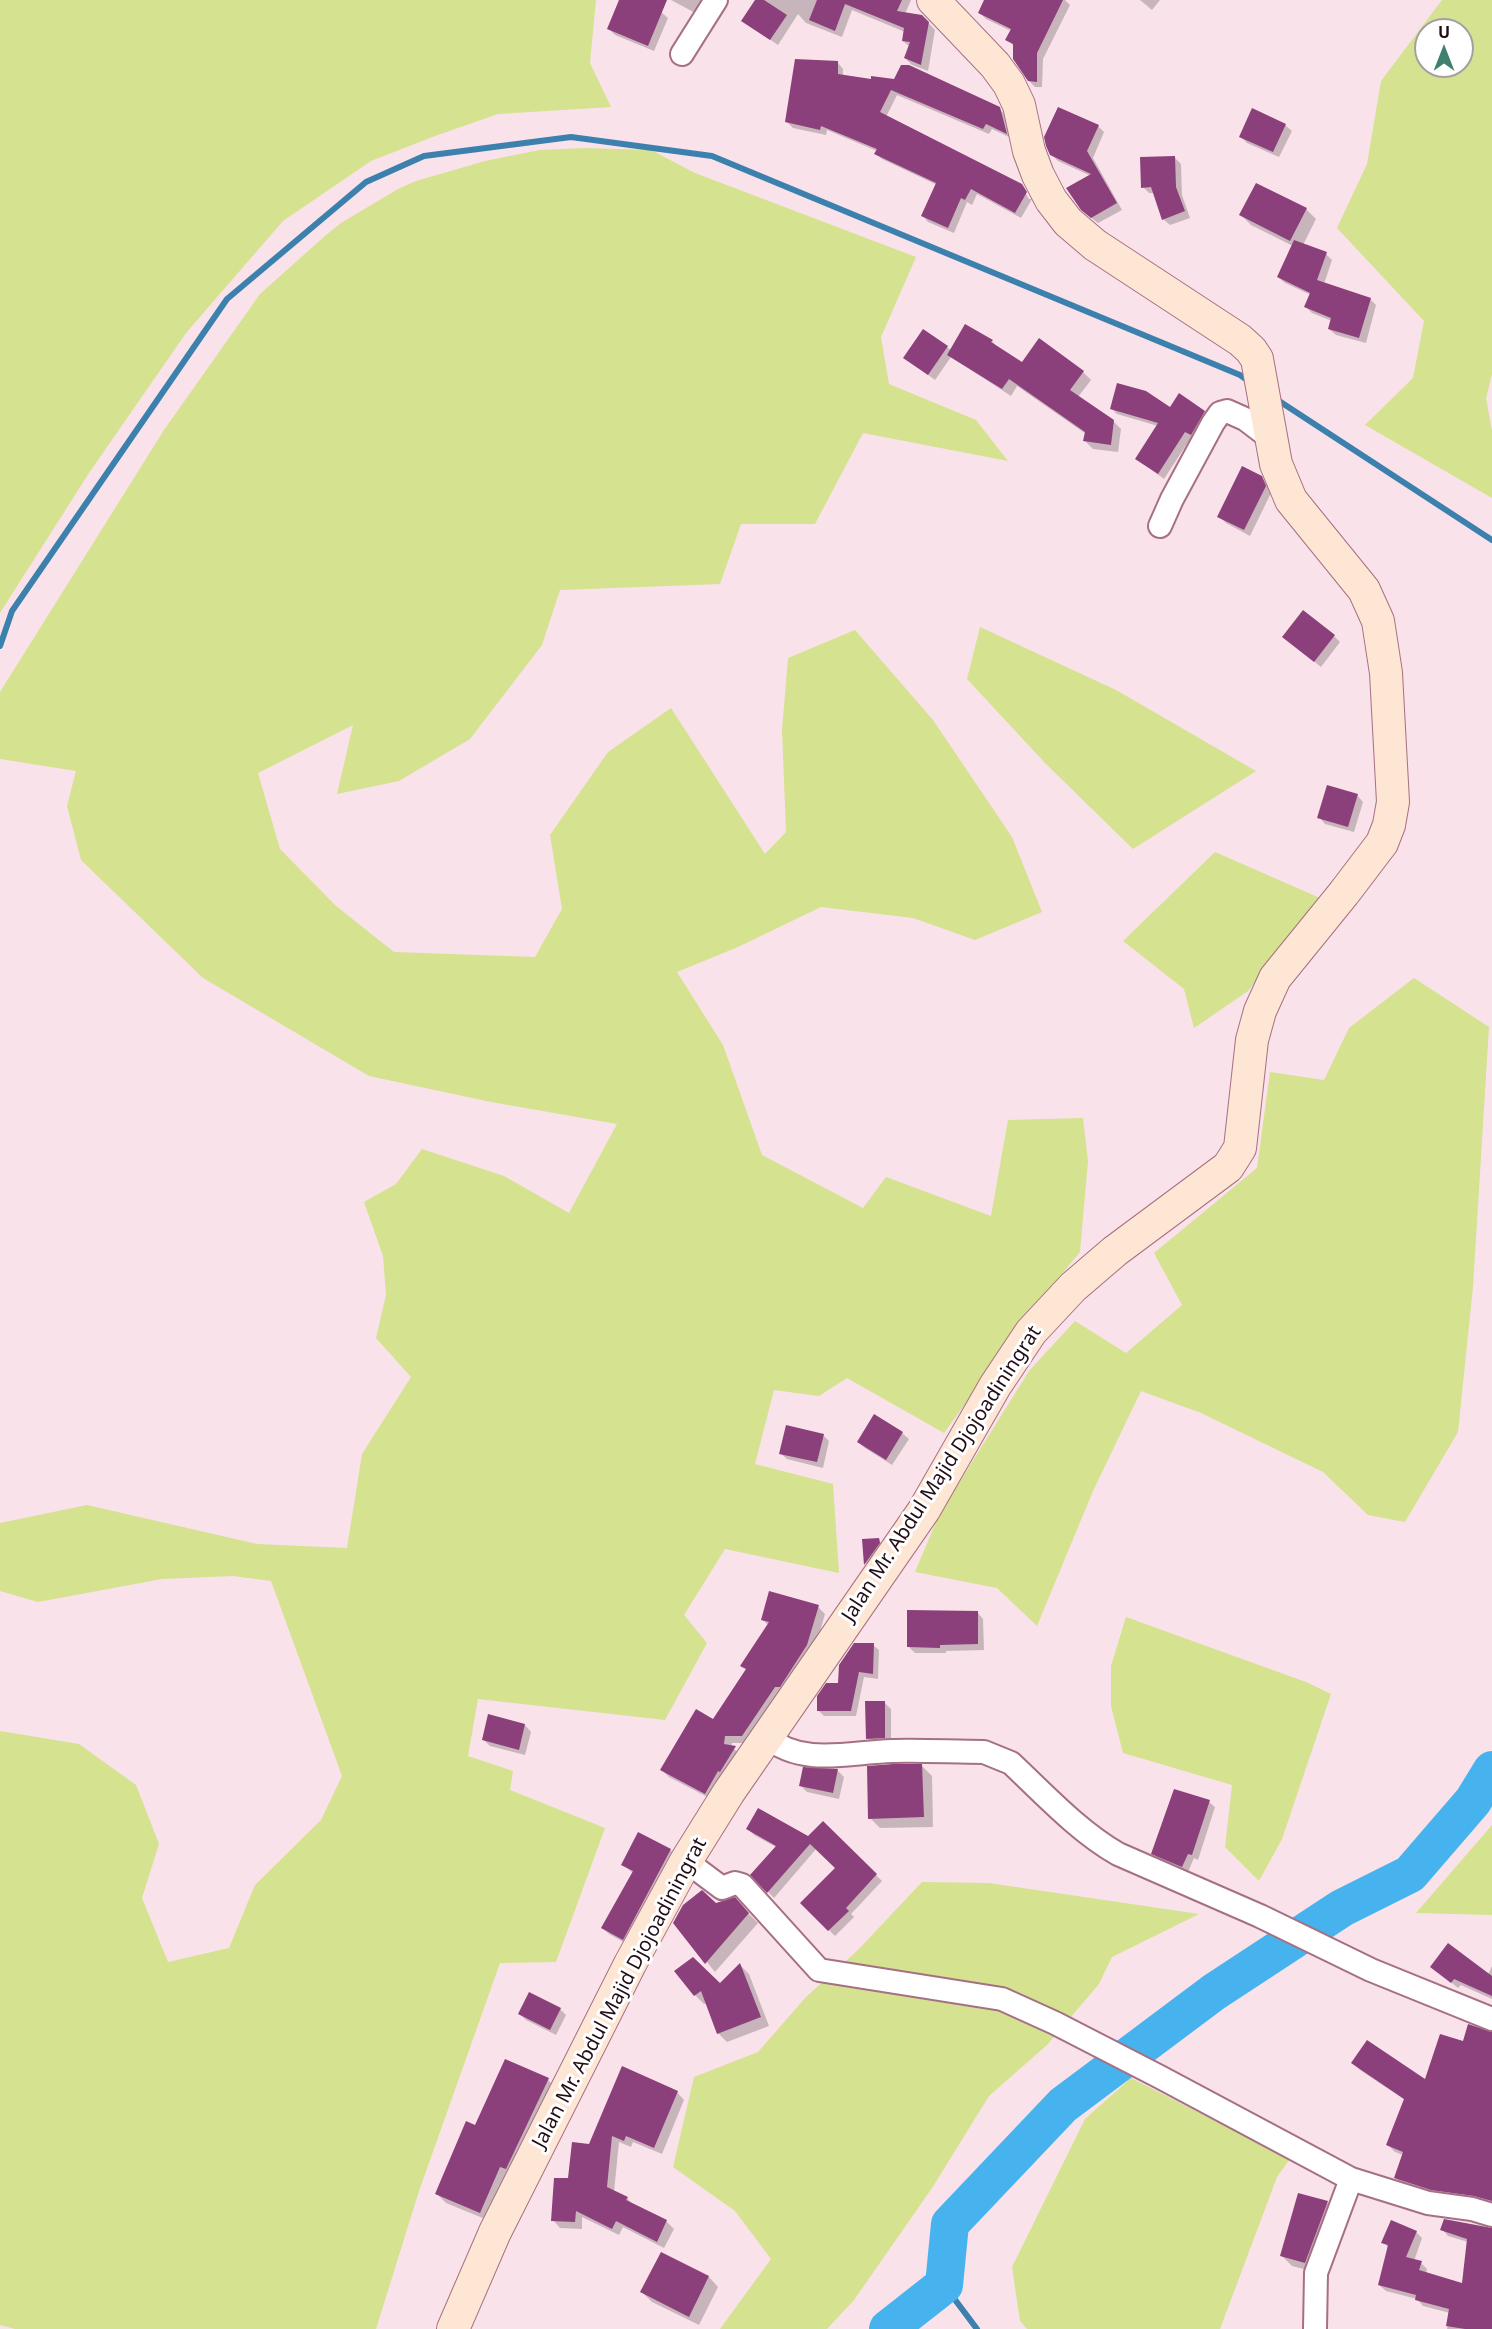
<!DOCTYPE html>
<html>
<head>
<meta charset="utf-8">
<style>
	body { margin:0 }
	#map { position:relative; width:1492px; height:2329px; overflow:hidden; background:#fae2ea; font-family:"Noto Sans",sans-serif }
	canvas { display:block }
	.north { position:absolute; left:1414px; top:18px; width:60px; height:60px; box-sizing:border-box; background:#fff; border:2px solid #a69ea1; border-radius:50%; rotate:0deg; font-size:16px; font-weight:700; line-height:24px; text-align:center; color:#210d15 }
	.north::after { content:''; display:block; margin:auto; width:21px; height:27px; background:#3f8071; clip-path:polygon(50% 0,100% 100%,50% 72%,0 100%) }
</style>
</head>
<body>
<div id="map">
<canvas width="1492" height="2329"></canvas>
<div class="north">U</div>
</div>
<script>
const context = document.querySelector('canvas').getContext('2d');
context.lineJoin = 'round';
function fill(path, color) { context.fillStyle = color; context.fill(path, 'evenodd'); }
function strokePath(path, color, width, dash) { context.strokeStyle = color; context.lineWidth = width; context.lineCap = dash ? 'butt' : 'round'; context.setLineDash(dash || []); context.stroke(path); }
function drawText(font, color, halo, rows, align = 'center') {
  context.font = font + ' "Noto Sans",sans-serif'; context.lineWidth = 6; context.setLineDash([]); context.textBaseline = 'middle'; context.strokeStyle = halo; context.fillStyle = color; for (const [text, x, y, turn = 0] of rows) {
    context.save(); context.translate(x, y); context.rotate((+turn || 0) * Math.PI / 180); context.textAlign = isNaN(turn) ? turn : align; if (halo) context.strokeText(text, 0, 0); context.fillText(text, 0, 0); context.restore();
  }
}
fill(new Path2D(`
	M0,0H596L590,63L611,107L498,114L435,136L371,161L283,221L186,333L89,473L0,613Z
	M1442,0H1492V374L1486,398L1492,431V498L1365,425L1413,378L1424,321L1337,228L1367,164L1381,81ZM1426,30H1462V66H1426Z
	M585,148L651,150L695,173L916,257L881,337L889,384L976,420L1008,461L863,433L815,524H741L720,584L560,590L542,645L470,739L399,781L337,794L353,725L258,773L280,849L336,906L394,952L535,957L562,909L550,835L608,752L671,708L765,854L786,832L782,730L788,658L855,630L933,720L1012,837L1042,912L975,940L913,918L821,907L738,947L677,972L723,1045L762,1155L863,1208L886,1177L991,1216L1008,1120L1083,1118L1088,1161L1080,1252L1041,1299L944,1433L847,1378L819,1396L774,1390L755,1464L833,1484L839,1573L725,1549L684,1615L707,1643L665,1720L478,1699L468,1756L513,1771L510,1790L605,1828L556,1962L500,1963L419,2191L376,2329H15L0,2325V1731L79,1744L136,1785L159,1844L142,1898L168,1962L229,1948L255,1885L321,1820L342,1776L271,1581L233,1576L162,1579L38,1602L0,1591V1523L87,1505L257,1544L347,1548L362,1454L411,1377L376,1338L386,1295L383,1256L364,1202L396,1184L422,1149L504,1176L569,1213L617,1124L491,1102L369,1076L203,978L81,860L67,806L76,771L0,759V692L164,430L260,294L326,235L341,223L398,189L416,181L485,161L540,150Z
	M980,627L1116,690L1256,771L1133,849L1045,763L967,679Z
	M1215,852L1320,898L1248,991L1194,1028L1184,989L1123,941Z
	M1414,978L1489,1027L1473,1287L1458,1432L1405,1522L1368,1515L1323,1472L1201,1413L1141,1391L1093,1491L1037,1626L997,1588L915,1572L939,1515L1029,1371L1075,1321L1126,1353L1182,1305L1154,1253L1257,1168L1270,1072L1324,1080L1349,1028Z
	M1126,1617L1306,1682L1331,1694L1282,1839L1259,1881L1225,1847L1232,1785L1123,1753L1111,1706V1666Z
	M1492,1825V1915L1416,1913Z
	M922,1882L989,1883L1199,1914L1112,1957L1099,1984L1047,2045L989,2096L932,2188L854,2300L827,2329H720L771,2259L735,2211L673,2167L694,2077L758,2052L806,1997L857,1951Z
	M1131,2078L1290,2159L1277,2177L1220,2329H1027L1020,2321L1012,2267L1085,2119Z`), '#d5e28f');
fill(new Path2D(`
	M621,0H633L661,12L668,18L654,51L615,35L609,29Z
	M671,0H711L701,16Z
	M757,0H911L905,14L922,16L935,30L928,71L912,65L905,58L910,47L903,41L905,32L852,10L842,37L806,23L798,14L778,45L743,21Z
	M986,0H1065L1070,5L1043,59L1042,87H1035L1029,81L1014,46L1007,39L1011,31L986,19L980,13Z
	M1140,0H1160L1152,10Z
	M838,63L843,69V76L999,109L1006,115L1011,138L992,129L989,134L897,95L886,117L1022,187L1029,199H1032L1021,218L977,194L972,205L967,202L954,233L928,222L923,216L937,185L882,159L876,154L877,151L827,130L826,135L793,128L787,122Z
	M1285,125L1292,131L1279,157L1247,143L1241,137Z
	M1098,126L1104,132L1093,158L1122,210L1098,223L1089,216L1091,176L1058,161L1051,154Z
	M1175,158L1181,164L1182,195L1190,218L1170,225L1163,219L1155,193H1149L1143,187Z
	M1306,209L1316,219L1303,245L1326,254L1332,260L1324,284L1370,299L1376,305L1366,343L1336,335L1329,329L1332,321L1312,313L1306,307L1311,295L1285,283L1278,277L1293,246L1251,225L1241,215Z
	M992,341L1000,350L1022,364L1083,372L1091,380L1078,397L1113,421L1121,429L1118,452L1093,449L1085,441L1086,434L1017,386L1011,396L951,357L935,380L905,358L947,347L951,350Z
	M1111,408L1171,409L1204,412L1210,418L1197,440L1192,436L1164,479L1137,459L1158,426L1117,414Z
	M1261,477L1268,484L1271,493L1250,536L1226,523L1219,516Z
	M1334,636L1340,642L1321,667L1284,637Z
	M1357,795L1363,802L1354,832L1325,824L1319,817Z
	M874,1416L902,1433L909,1439L892,1465L865,1448L858,1442Z
	M823,1435L829,1441L823,1468L787,1459L780,1453Z
	M879,1539L882,1546L867,1566L866,1564L864,1540Z
	M818,1607L825,1614L814,1652L749,1743H732L731,1747L742,1755L713,1800L669,1777L662,1770L713,1721L747,1670L742,1666L768,1625L763,1620Z
	M977,1612L983,1619L984,1650L946,1651V1653H915L908,1646Z
	M873,1645L879,1650L878,1679L864,1677L856,1716H824L818,1710Z
	M884,1702L891,1709V1744L874,1745L868,1739Z
	M489,1716L525,1725L531,1732L525,1755L490,1746L484,1740Z
	M922,1766L932,1776L933,1827L880,1828L870,1818Z
	M838,1771L844,1777L839,1799L807,1792L800,1785Z
	M1209,1802L1215,1807L1198,1860L1194,1858L1188,1872L1158,1859L1153,1853Z
	M823,1823L882,1881L851,1914L854,1917L835,1936L802,1903L837,1868L817,1848L774,1898L752,1875L776,1847L754,1835L748,1829L808,1838Z
	M670,1850L677,1856L629,1945L609,1934L603,1928L633,1873L623,1865Z
	M715,1905L744,1909L758,1923L715,1972L675,1923Z
	M740,1965L749,1974L769,2026L727,2042L718,2033L707,2003L704,2004L695,1995L676,1971L720,1985Z
	M1492,1966V1999L1461,1985L1458,1988L1432,1967L1488,1975Z
	M560,2009L566,2015L556,2035L526,2020L520,2014Z
	M1492,2033V2205L1439,2196L1403,2185L1396,2178L1403,2155L1395,2152L1388,2145L1405,2100L1360,2070L1353,2063L1426,2082L1464,2043Z
	M505,2061L548,2080L557,2089L490,2221L446,2203L437,2194L475,2127Z
	M677,2092L684,2100L662,2154L633,2142L631,2147L619,2142L614,2192L627,2198L633,2205L667,2222L674,2229L664,2248L623,2227L619,2235L582,2217V2229L560,2228L553,2220L569,2180L590,2145Z
	M1299,2195L1327,2203L1337,2213L1315,2272L1292,2266L1282,2256Z
	M1442,2229H1492V2329H1447L1450,2313L1423,2306L1417,2299L1386,2291L1379,2285L1389,2248L1383,2242L1416,2232L1422,2238L1414,2261L1421,2263L1427,2269L1426,2274L1463,2285L1468,2242L1448,2236Z
	M662,2254L709,2277L718,2287L699,2325L652,2302L642,2292Z`), '#0003');
strokePath(new Path2D(`
	M1276,399L1492,540
	M0,646L12,611L227,299L366,182L424,156L571,137L712,156L1240,375L1250,382
	M944,2285L977,2329`), '#3c81ad', 6);
strokePath(new Path2D(`
	M888,2329L944,2285L950,2224L1063,2105L1214,1992L1342,1908L1410,1874L1473,1801L1492,1770`), '#47b3ee', 38);
fill(new Path2D(`
	M619,0H667L648,46L607,29Z
	M755,0H764L787,15L770,40L741,21Z
	M817,0H902L897,11L922,15L929,22L921,65L904,58L910,42L902,41L904,28L845,4L835,31L809,20Z
	M984,0H1063L1037,53V82L1028,81L1013,59V44L1005,40L1011,29L978,13Z
	M795,59L838,61V74L871,79V76L894,79L901,65H909L1000,107L1007,134L986,124L983,129L891,90L880,112L1022,184L1027,192L1015,213L971,189L965,200L961,198L948,228L921,216L936,183L874,154L877,149L821,126L820,130L785,122Z
	M1058,107L1099,125L1087,151L1117,203L1091,218L1081,210L1066,188L1091,174L1050,155L1046,146L1044,137Z
	M1252,108L1286,124L1273,152L1239,137Z
	M1175,156L1176,187L1185,211L1162,220L1151,187L1141,188L1140,157Z
	M1256,183L1307,208L1290,241L1239,215Z
	M1294,240L1327,252L1317,280L1371,298L1359,338L1328,329L1331,318L1304,307L1310,293L1277,277Z
	M965,324L993,340L991,342L1022,362L1039,338L1084,371L1070,390L1114,420L1111,445L1083,441L1085,432L1009,379L1002,389L947,355Z
	M923,329L948,346L928,375L903,358Z
	M1117,383L1146,391L1170,407L1179,393L1205,411L1191,435L1185,432L1158,474L1135,459L1158,423L1110,409Z
	M1242,466L1262,476L1266,486L1244,530L1217,517Z
	M1303,610L1335,635L1314,662L1282,637Z
	M1327,785L1358,794L1348,827L1317,818Z
	M874,1414L903,1432L886,1460L857,1442Z
	M786,1425L824,1434L817,1462L779,1454Z
	M879,1538L880,1543L864,1565L862,1539Z
	M769,1591L819,1605L807,1645L780,1687H775L742,1736H725L724,1744L736,1746L720,1772L718,1771L705,1794L660,1770L696,1709L713,1719L746,1669L740,1666L769,1622L761,1620Z
	M907,1610L978,1611V1644L940,1645V1648L907,1647Z
	M854,1643H874L873,1674L859,1672L851,1711H817V1696L826,1683H838L839,1665Z
	M865,1701H885V1738L866,1739Z
	M488,1714L525,1724L519,1750L482,1740Z
	M893,1764H922L924,1817L868,1819L867,1766Z
	M803,1767L838,1769L833,1793L799,1786Z
	M1174,1789L1210,1800L1192,1855L1188,1854L1182,1867L1151,1854Z
	M758,1808L808,1836L823,1821L877,1874L846,1908L849,1911L828,1931L800,1903L835,1868L810,1844L767,1893L750,1875L776,1846L746,1829Z
	M638,1832L671,1849L623,1940L601,1928L633,1871L621,1865Z
	M702,1890L716,1903L735,1897L749,1913L705,1964L673,1923L683,1905Z
	M1448,1943L1492,1976V1996L1454,1979L1451,1983L1430,1967Z
	M693,1957L720,1983L740,1963L761,2017L717,2034L701,1991L694,1996L674,1971Z
	M529,1992L561,2008L550,2030L518,2014Z
	M1468,2024L1492,2032V2201L1474,2196L1431,2190L1394,2178L1403,2152L1386,2145L1404,2099L1351,2063L1367,2040L1425,2079L1440,2034L1463,2041Z
	M505,2059L549,2078L506,2169L500,2167L480,2213L435,2194L466,2121L475,2125Z
	M622,2066L678,2091L654,2148L626,2136L624,2141L612,2136L607,2187L628,2197L626,2200L667,2220L657,2242L616,2221L612,2229L576,2211L575,2222L551,2221L554,2178H568L572,2142L589,2144Z
	M1298,2193L1328,2201L1305,2263L1280,2256Z
	M1444,2219L1492,2228V2329H1465L1446,2326L1449,2309L1415,2300L1416,2295L1378,2285L1388,2245L1381,2243L1391,2220L1417,2231L1406,2257L1422,2261L1419,2270L1462,2283L1467,2239L1440,2230Z
	M661,2252L709,2276L689,2317L640,2292Z`), '#8b3f7b');
const street = new Path2D(`
	M682,54L716,0
	M1160,526L1172,499L1213,423L1220,413L1227,411L1245,419L1270,438
	M767,1737C802,1767 850,1752 892,1751C922,1750 954,1752 984,1752L1011,1763C1044,1794 1078,1831 1118,1854L1260,1916L1371,1970L1492,2019
	M686,1861L722,1888L735,1883L742,1885L819,1970L1002,1999L1055,2023L1160,2077L1351,2179L1428,2203L1472,2209L1492,2215
	M1315,2329L1316,2273L1351,2179`);
const secondary = new Path2D(`
	M453,2329L495,2232L630,1964L686,1861L729,1792L924,1510L995,1386L1031,1332L1073,1287L1115,1251L1228,1167L1240,1148L1252,1040L1260,1011L1275,978L1344,893L1382,843L1389,825L1393,802L1386,673L1378,621L1364,590L1291,500L1276,464L1257,359L1251,350L1240,340L1095,245L1068,222L1051,200L1038,175L1029,151L1019,105L1009,84L995,65L933,0`);
strokePath(street, '#a67084', 26);
strokePath(secondary, '#a67084', 34);
strokePath(street, '#fff', 22);
strokePath(secondary, '#fee6d4', 32);
drawText('20px', '#210d15', '#fff', [
	["Jalan Mr. Abdul Majid Djojoadiningrat",942,1474,-57],
	["Jalan Mr. Abdul Majid Djojoadiningrat",620,1993,-62]
]);
</script>
</body>
</html>
